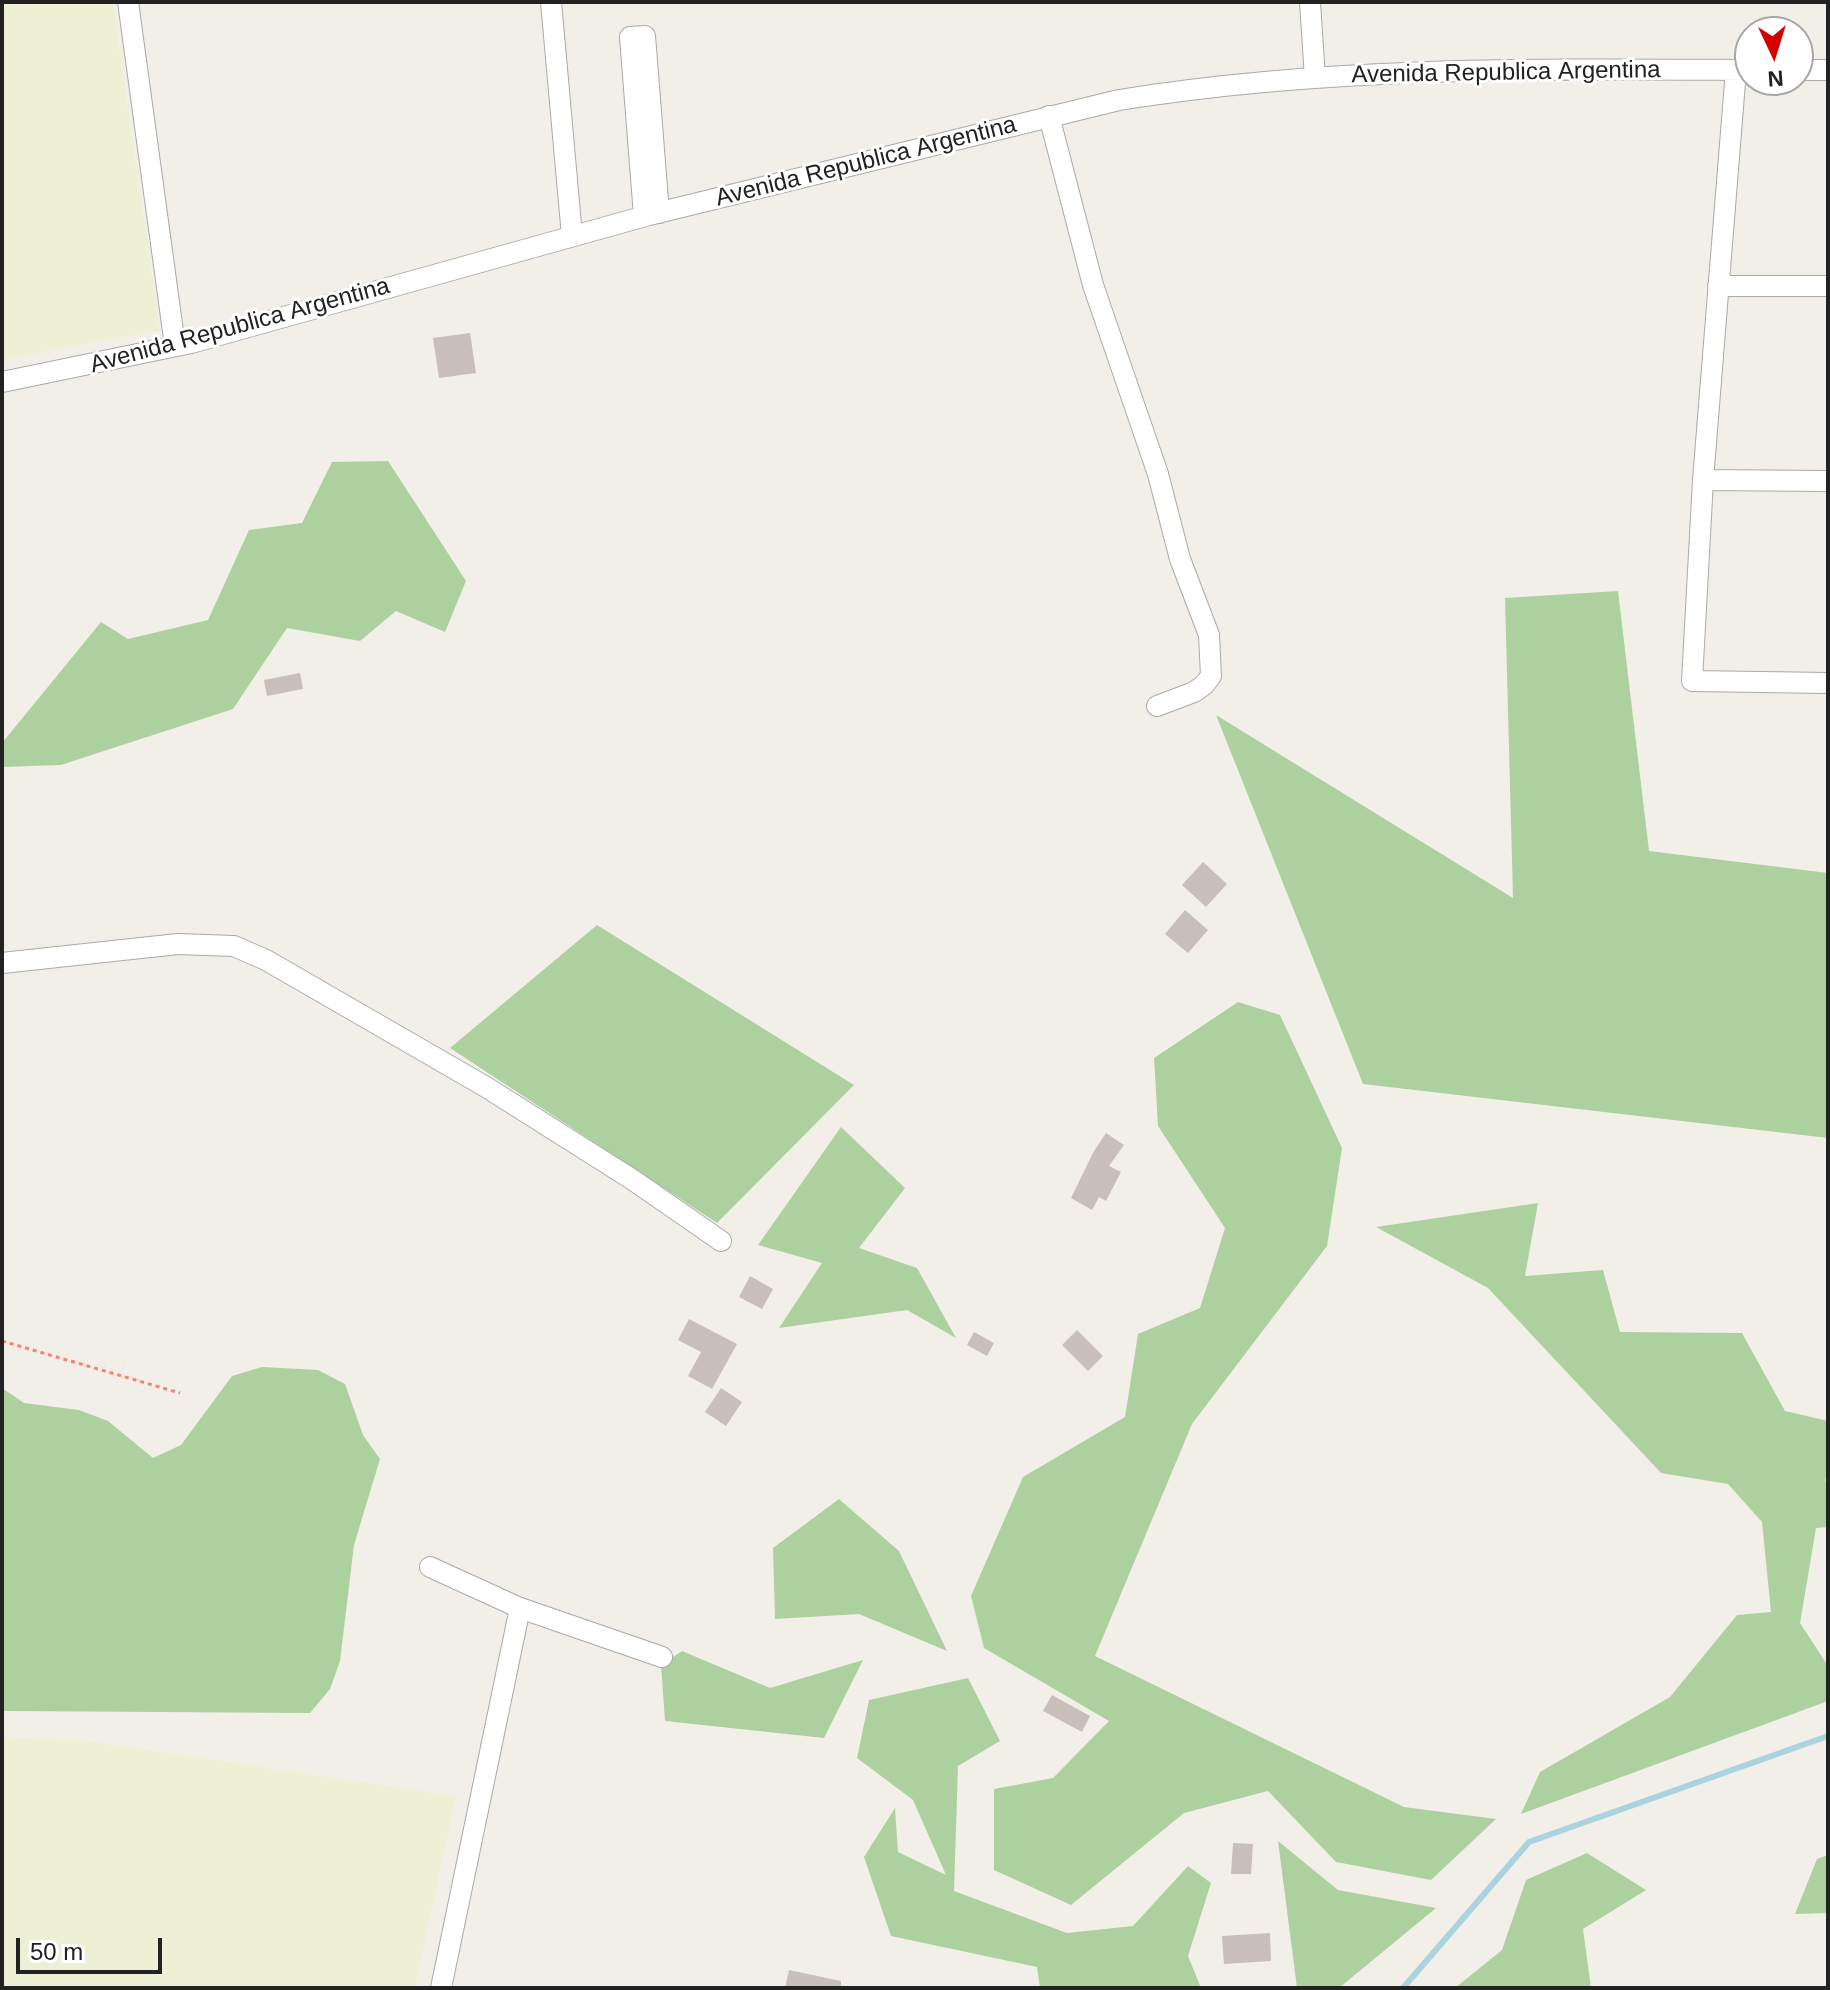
<!DOCTYPE html>
<html>
<head>
<meta charset="utf-8">
<style>
	body { margin:0 }
	#map { position:relative; width:1830px; height:1990px; overflow:hidden; background:#f2efe9; font-family:Helvetica,sans-serif }
	canvas { display:block }
	.frame { position:absolute; inset:0; border:4px solid #222; pointer-events:none }
	.north { position:absolute; left:1734px; top:16px; width:80px; height:80px; box-sizing:border-box; background:#fff; border:2px solid #a7a7a7; border-radius:50%; rotate:176deg; font-size:22px; font-weight:700; line-height:32px; text-align:center; color:#222 }
	.north::after { content:''; display:block; margin:auto; width:28px; height:36px; background:#d40000; clip-path:polygon(50% 0,100% 100%,50% 72%,0 100%) }
	.scale { position:absolute; left:16px; top:1938px; width:146px; height:36px; box-sizing:border-box; border:4px solid #222; border-top:0; padding-left:10px; font-size:24px; line-height:28px; white-space:nowrap; color:#222; -webkit-text-stroke:6px #fff; paint-order:stroke }
</style>
</head>
<body>
<div id="map">
<canvas width="1830" height="1990"></canvas>
<div class="frame"></div>
<div class="north">N</div>
<div class="scale">50 m</div>
</div>
<script>
const context = document.querySelector('canvas').getContext('2d');
context.lineJoin = 'round';
function fill(path, color) { context.fillStyle = color; context.fill(path, 'evenodd'); }
function strokePath(path, color, width, dash) { context.strokeStyle = color; context.lineWidth = width; context.lineCap = dash ? 'butt' : 'round'; context.setLineDash(dash || []); context.stroke(path); }
function drawText(font, color, halo, rows, align = 'center') {
  context.font = font + ' Helvetica,sans-serif'; context.lineWidth = 6; context.setLineDash([]); context.textBaseline = 'middle'; context.strokeStyle = halo; context.fillStyle = color; for (const [text, x, y, turn = 0] of rows) {
    context.save(); context.translate(x, y); context.rotate((+turn || 0) * Math.PI / 180); context.textAlign = isNaN(turn) ? turn : align; if (halo) context.strokeText(text, 0, 0); context.fillText(text, 0, 0); context.restore();
  }
}
fill(new Path2D(`
	M2,2H113L160,330L2,360Z
	M2,1737L88,1741L456,1796L415,1988H2Z`), '#eef0d5');
fill(new Path2D(`
	M388,461L466,581L445,632L396,611L360,641L287,628L233,709L61,765L2,767V743L101,622L128,639L208,620L249,530L302,523L332,462Z
	M1618,591L1649,851L1828,873V1138L1363,1084L1216,715L1513,898L1505,598Z
	M597,925L854,1085L717,1223L450,1048Z
	M1238,1002L1280,1015L1342,1148L1327,1246L1192,1424L1095,1656L1404,1807L1496,1819L1431,1880L1336,1862L1268,1791L1184,1813L1071,1905L994,1870V1789L1053,1778L1109,1721L984,1648L971,1596L1023,1477L1125,1417L1138,1334L1200,1308L1225,1228L1158,1126L1154,1058Z
	M841,1127L905,1188L859,1248L917,1268L956,1338L907,1310L779,1328L822,1263L758,1245Z
	M1538,1203L1525,1276L1603,1270L1620,1332L1742,1333L1785,1411L1828,1421V1473L1825,1480L1828,1484V1527L1816,1528L1800,1623L1828,1666V1701L1521,1814L1540,1772L1670,1697L1737,1615L1771,1612L1762,1522L1728,1484L1661,1473L1488,1288L1376,1227Z
	M262,1367L318,1370L345,1384L363,1435L380,1459L354,1545L340,1661L330,1689L310,1713L2,1711V1388L24,1403L79,1410L108,1421L153,1458L181,1445L232,1376Z
	M839,1499L899,1551L947,1651L859,1614L775,1619L773,1548Z
	M682,1651L770,1688L863,1660L824,1738L665,1721L661,1665Z
	M968,1678L1000,1741L958,1766L954,1891L1067,1933L1133,1926L1188,1866L1211,1883L1188,1956L1201,1988H1040L1037,1967L891,1936L864,1857L895,1808L898,1852L946,1875L913,1800L857,1758L869,1700Z
	M1278,1841L1338,1890L1436,1908L1339,1988H1297Z
	M1587,1853L1646,1890L1583,1929L1591,1988H1455L1502,1950L1526,1880Z
	M1828,1855V1913L1795,1914L1817,1859Z`), '#add19e');
strokePath(new Path2D(`
	M1403,1988L1529,1842L1828,1736`), '#aad3df', 6);
fill(new Path2D(`
	M470,333L476,373L439,378L433,338Z
	M300,673L303,689L267,696L264,680Z
	M1203,862L1227,884L1206,907L1182,885Z
	M1185,910L1208,930L1188,953L1165,934Z
	M1106,1133L1124,1145L1109,1166L1121,1172L1106,1201L1099,1197L1092,1210L1071,1198L1093,1153Z
	M750,1276L773,1289L762,1309L739,1297Z
	M689,1319L737,1344L712,1389L688,1376L701,1352L678,1340Z
	M1077,1330L1103,1356L1088,1371L1062,1345Z
	M974,1332L994,1343L987,1356L967,1345Z
	M721,1388L742,1402L726,1426L705,1412Z
	M1052,1695L1090,1716L1082,1732L1043,1711Z
	M1233,1843L1253,1844L1251,1874H1231Z
	M1270,1933L1271,1961L1224,1964L1222,1936Z
	M789,1970L841,1981V1988H785Z`), '#c7bfb8');
const minor = new Path2D(`
	M128,2L175,346
	M551,2L572,236
	M1310,2L1315,78
	M1736,70L1703,480L1692,681L1828,683
	M1798,70H1828
	M1049,116L1093,285L1158,474L1180,559L1209,635L1211,676L1204,685L1194,692L1157,706
	M644,216L630,37L645,36L659,213
	M1718,286H1828
	M2,382L191,343L649,215L1119,100C1327,66 1539,69 1750,70
	M1703,480L1828,481
	M2,963L178,944L234,946L266,960L486,1087L633,1180L721,1241
	M430,1567L520,1608L662,1657
	M441,1988L520,1608`);
strokePath(minor, '#a9a9a9', 22);
strokePath(new Path2D(`
	M2,1341L180,1393`), '#fa8072', 3, [4, 4]);
strokePath(minor, '#fff', 20);
drawText('24px', '#222', '#fff', [
	["Avenida Republica Argentina",1506,73,-1],
	["Avenida Republica Argentina",866,162,-14],
	["Avenida Republica Argentina",240,326,-15]
]);
</script>
</body>
</html>
